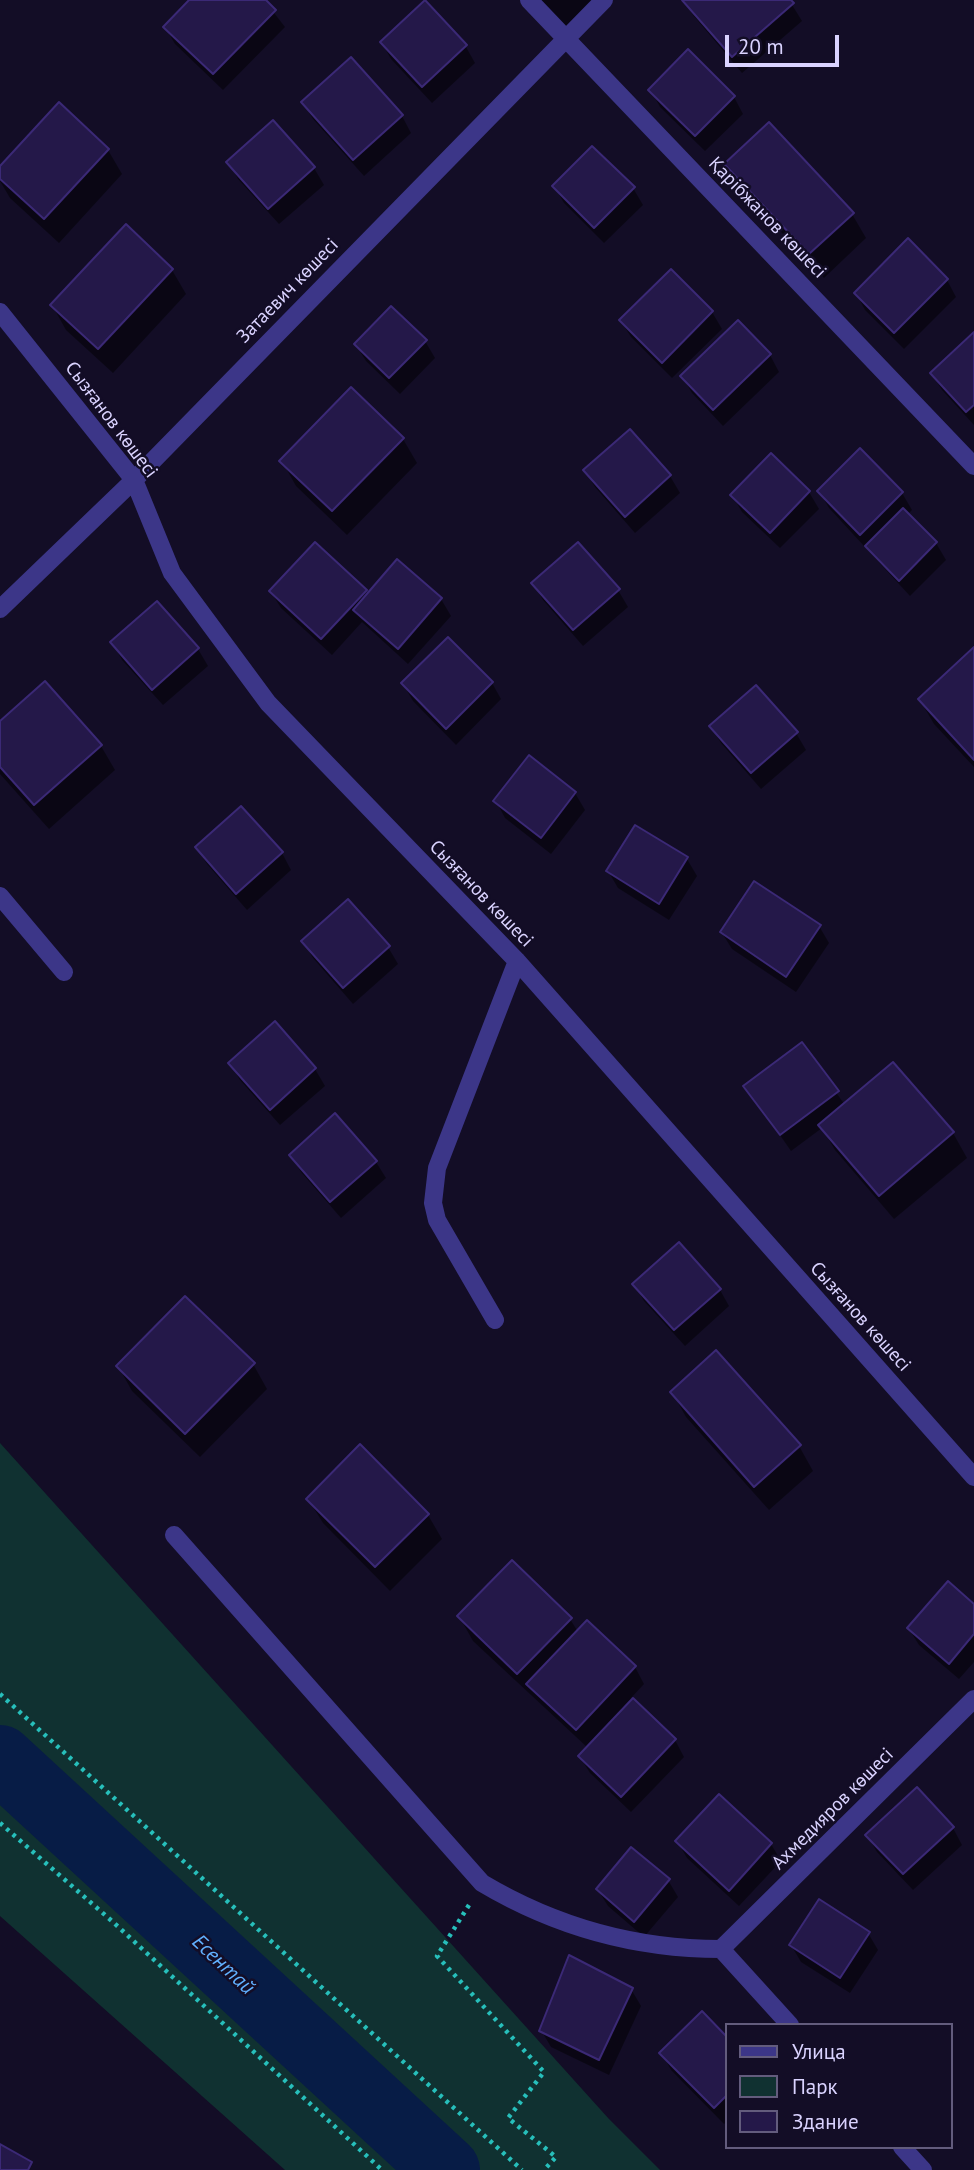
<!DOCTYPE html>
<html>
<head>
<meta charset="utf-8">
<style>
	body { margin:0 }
	#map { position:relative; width:974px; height:2170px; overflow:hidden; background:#130d26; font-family:"PT Sans",sans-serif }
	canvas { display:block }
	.legend { position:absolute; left:725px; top:2023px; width:228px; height:126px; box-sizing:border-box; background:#130d26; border:2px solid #635c7d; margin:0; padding:9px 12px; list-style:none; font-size:21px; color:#dad3ff }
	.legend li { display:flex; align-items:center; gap:14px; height:35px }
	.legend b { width:35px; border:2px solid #635c7d }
	.scale { position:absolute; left:725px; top:35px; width:114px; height:32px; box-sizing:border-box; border:4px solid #dad3ff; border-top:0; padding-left:9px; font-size:21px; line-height:24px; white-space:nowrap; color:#dad3ff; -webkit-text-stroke:5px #130d26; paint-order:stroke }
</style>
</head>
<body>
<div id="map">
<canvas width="974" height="2170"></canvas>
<ul class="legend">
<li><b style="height:9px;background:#3c3688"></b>Улица</li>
<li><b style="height:19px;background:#103131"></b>Парк</li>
<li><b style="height:19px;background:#241849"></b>Здание</li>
</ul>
<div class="scale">20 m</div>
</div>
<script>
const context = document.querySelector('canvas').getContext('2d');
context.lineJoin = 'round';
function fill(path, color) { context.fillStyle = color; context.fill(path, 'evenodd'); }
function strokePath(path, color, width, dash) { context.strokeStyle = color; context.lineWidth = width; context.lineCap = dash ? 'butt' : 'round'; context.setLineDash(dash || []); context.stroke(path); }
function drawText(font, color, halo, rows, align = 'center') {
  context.font = font + ' "PT Sans",sans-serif'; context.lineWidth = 5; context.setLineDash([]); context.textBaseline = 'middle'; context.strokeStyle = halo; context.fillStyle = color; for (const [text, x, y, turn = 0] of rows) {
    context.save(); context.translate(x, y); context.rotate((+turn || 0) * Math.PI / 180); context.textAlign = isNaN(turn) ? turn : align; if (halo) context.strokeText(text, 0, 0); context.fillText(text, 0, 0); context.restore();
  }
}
fill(new Path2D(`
	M0,1443L609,2119L660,2170H285L0,1916Z`), '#103131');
fill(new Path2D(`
	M192,0H264L285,27L223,90L175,44L165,27Z
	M539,0H596L568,29Z
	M684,0H789L802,21L742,73L693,15Z
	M425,3L466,47L475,63L432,103L391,59L382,43Z
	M351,60L402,116L411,133L364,176L313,119L303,103Z
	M651,90L734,97L743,114L705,151L660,107Z
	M273,123L314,168L324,185L279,224L238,179L229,162Z
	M108,150L122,174L59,243L10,198L0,181V169Z
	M727,164L852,214L866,238L824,278L741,189Z
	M554,186L633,188L643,205L604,243L564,203Z
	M172,270L186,294L113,373L66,330L52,305Z
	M947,280L956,297L904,349L865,310L856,293Z
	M712,312L722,329L672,378L631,337L621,321Z
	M738,323L770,355L779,372L723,426L692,393L682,376Z
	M974,334V425L942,390L932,374Z
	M425,341L435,358L400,394L366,361L356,345Z
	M630,431L670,476L680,493L635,533L595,487L585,471Z
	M403,439L417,463L347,535L296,486L282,461Z
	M819,491L902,493L912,510L907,515L936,543L946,560L910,596L829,508Z
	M809,492L819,509L780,548L742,512L732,495Z
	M397,562L441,599L451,616L408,664L362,622L332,655L281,608L271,592L366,591L368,595Z
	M533,584L618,590L628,607L583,646L543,600Z
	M157,603L198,649L208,666L163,705L122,660L113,643Z
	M974,650V767L934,724L920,700Z
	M492,683L501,699L456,745L413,701L403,684Z
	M0,723L101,746L115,770L49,829L0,774Z
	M711,727L796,733L806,750L761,789L721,743Z
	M575,793L585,810L551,854L505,818L496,801Z
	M241,808L282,853L291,870L247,910L207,864L197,848Z
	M636,827L687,859L697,876L669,920L618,888L608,871Z
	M819,926L829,943L796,992L732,949L722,933Z
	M303,941L388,947L398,964L353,1004L313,958Z
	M275,1024L315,1069L325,1086L280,1125L240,1080L230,1063Z
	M802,1045L845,1105L893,1064L953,1133L967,1158L894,1219L835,1150L822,1128L791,1151L746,1086Z
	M291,1155L376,1162L386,1178L341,1218L301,1172Z
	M634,1284L720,1290L729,1306L685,1346L644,1301Z
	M253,1364L267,1389L200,1457L132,1391L118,1366Z
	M672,1392L799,1446L813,1471L769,1510L686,1417Z
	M308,1499L428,1515L442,1539L390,1591L323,1523Z
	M974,1606V1662L959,1679L919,1645L909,1629Z
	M459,1616L570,1619L578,1632L635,1667L644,1684L631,1698L675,1740L684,1757L631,1812L590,1773L580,1757L588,1748L473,1641Z
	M719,1797L771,1844L781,1861L739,1906L687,1858L677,1841Z
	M953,1828L962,1845L913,1890L877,1852L867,1835Z
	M668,1880L678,1897L644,1937L608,1906L598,1890Z
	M868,1933L878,1950L850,1993L801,1962L791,1945Z
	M631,1989L641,2006L609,2075L551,2047L541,2030Z
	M702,2014L727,2040V2121L724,2124L671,2070L662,2053Z`), '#0007');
strokePath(new Path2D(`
	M0,1759L446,2170`), '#071c46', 68);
const building = new Path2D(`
	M189,0H266L276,10L213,74L163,27Z
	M425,0L467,45L422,87L380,42Z
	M682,0H791L794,3L732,57Z
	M688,49L735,96L695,136L648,90Z
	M351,57L403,115L353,160L301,102Z
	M59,102L109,149L44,219L0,179V166Z
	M273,120L315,167L268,209L226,162Z
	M769,122L854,213L809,254L724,164Z
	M592,146L635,187L594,228L552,186Z
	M126,224L173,269L98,349L50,305Z
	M908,238L948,279L894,333L854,293Z
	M671,269L713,311L662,363L619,320Z
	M391,306L427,340L389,378L354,344Z
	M738,320L771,354L713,410L680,376Z
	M974,332V405L966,412L930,373Z
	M351,387L404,438L332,511L279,461Z
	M630,429L671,475L625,517L583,470Z
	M860,448L903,492L860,535L817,491Z
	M771,453L810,491L770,533L730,495Z
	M903,508L937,542L899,581L865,546Z
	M315,542L367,590L321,639L269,591Z
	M578,542L620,589L573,630L531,583Z
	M397,559L442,598L398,649L353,610Z
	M157,601L199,648L152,690L110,642Z
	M448,637L493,682L446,729L401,683Z
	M974,647V760L918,699Z
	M45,681L102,745L34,805L0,767V721Z
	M756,685L798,732L751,773L709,726Z
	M529,755L576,792L541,838L493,801Z
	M241,806L283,852L236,894L195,847Z
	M635,825L688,857L659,904L606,871Z
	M754,881L821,925L786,977L720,932Z
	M348,899L390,946L343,988L301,941Z
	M275,1021L316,1068L270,1110L228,1063Z
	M802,1042L839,1091L780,1135L743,1086Z
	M893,1062L954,1132L879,1196L818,1125Z
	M335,1113L377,1161L330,1202L289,1155Z
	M679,1242L721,1289L674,1330L632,1284Z
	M185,1296L255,1363L185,1434L116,1366Z
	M716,1350L801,1445L754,1487L670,1392Z
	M360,1444L429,1514L375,1567L306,1499Z
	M512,1560L572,1618L517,1674L457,1616Z
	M948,1581L974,1604V1634L949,1664L907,1628Z
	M587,1620L636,1666L576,1730L526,1684Z
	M633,1698L676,1739L621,1797L578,1756Z
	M917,1787L954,1827L903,1874L865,1835Z
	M719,1794L772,1843L729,1891L675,1841Z
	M631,1847L670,1879L634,1922L596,1889Z
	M819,1899L870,1932L840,1978L789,1945Z
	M569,1955L633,1988L599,2060L539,2031Z
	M702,2011L727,2037V2095L714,2108L659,2053Z
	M0,2144L32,2162L28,2170H0Z`);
fill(building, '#241849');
strokePath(building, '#3b2976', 2);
strokePath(new Path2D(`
	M0,1694L522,2170
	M0,1823L113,1922L382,2170
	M469,1905L437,1956L544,2072L508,2118L556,2157L544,2170`), '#27bfbb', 4.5, [3.5, 5]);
strokePath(new Path2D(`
	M529,0L974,466
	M0,312L134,480L172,573L268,703L517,961L974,1477
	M0,609L134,480L604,0
	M0,896L64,972
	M495,1320L437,1220L433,1203L437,1168L517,961
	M174,1535L482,1883C556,1927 636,1949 721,1949L790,2025
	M721,1949L974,1699
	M902,2147L923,2170`), '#3c3688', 18);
drawText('19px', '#dad3ff', '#130d26', [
	["Қарібжанов көшесі",767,218,46],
	["Затаевич көшесі",288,291,-46],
	["Сызғанов көшесі",111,420,53],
	["Сызғанов көшесі",481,894,46],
	["Сызғанов көшесі",860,1317,48],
	["Ахмедияров көшесі",833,1809,-45]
]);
drawText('italic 21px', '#61b0ff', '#130d26', [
	["Есентай",223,1965,43]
]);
</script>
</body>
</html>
